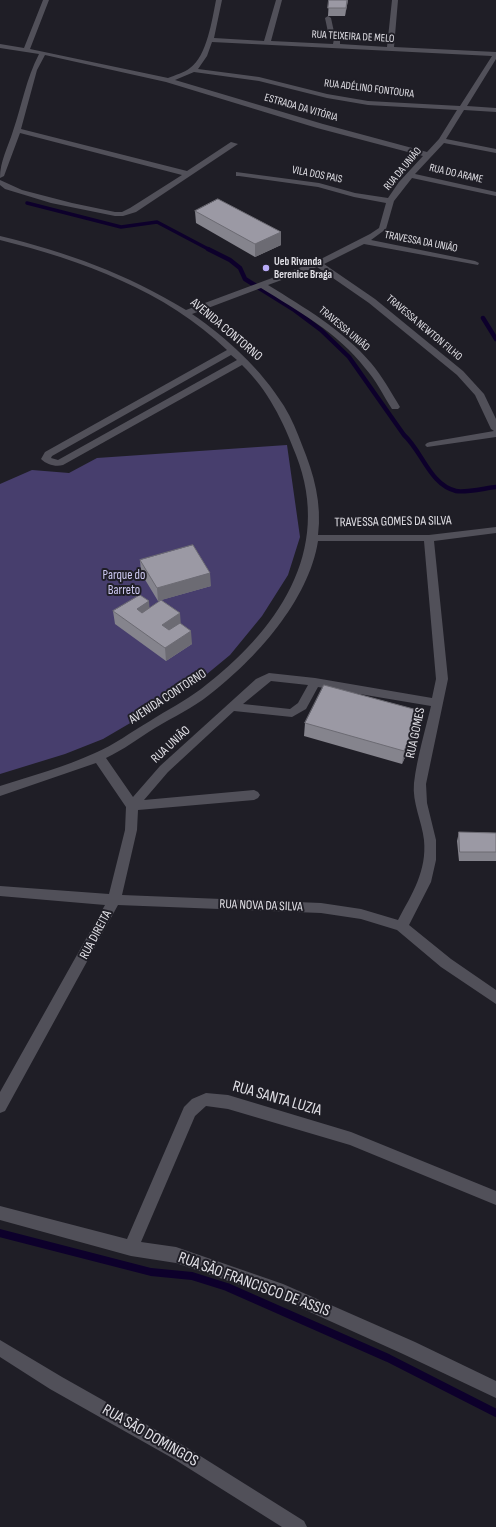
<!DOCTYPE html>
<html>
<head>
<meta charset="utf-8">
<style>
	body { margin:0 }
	canvas { display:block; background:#1f1e26 }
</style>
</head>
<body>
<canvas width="496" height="1527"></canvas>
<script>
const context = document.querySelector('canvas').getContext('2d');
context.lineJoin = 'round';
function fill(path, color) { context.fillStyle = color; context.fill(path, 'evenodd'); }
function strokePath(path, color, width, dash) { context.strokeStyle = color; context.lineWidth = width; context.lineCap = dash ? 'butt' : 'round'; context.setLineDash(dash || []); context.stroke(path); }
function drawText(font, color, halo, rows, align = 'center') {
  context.font = font + ' "Sofia Sans Condensed",sans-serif'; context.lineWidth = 4; context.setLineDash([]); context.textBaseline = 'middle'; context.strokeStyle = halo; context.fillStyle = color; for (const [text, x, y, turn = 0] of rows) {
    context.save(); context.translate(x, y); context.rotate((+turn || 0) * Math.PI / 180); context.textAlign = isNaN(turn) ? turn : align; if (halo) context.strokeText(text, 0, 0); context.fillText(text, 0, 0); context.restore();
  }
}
fill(new Path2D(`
	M287,445L300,537L288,575L262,616L230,655L190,688L103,739L65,754L0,774V484L32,470L69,473L97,458Z`), '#473e6d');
strokePath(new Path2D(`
	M27,203L121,227L157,222L210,250`), '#0d002b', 3.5);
strokePath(new Path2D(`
	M208,249L230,260L240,268L245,279L293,309L321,330L349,357L404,435C422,451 430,485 456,491C465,493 486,488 496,487
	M483,318L496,339`), '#0d002b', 4.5);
strokePath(new Path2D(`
	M0,1233L151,1272L192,1276L227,1287L388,1358L496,1413`), '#0d002b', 8);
fill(new Path2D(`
	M43,0H49L30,49L168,78C175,75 184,73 190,68C207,56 212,20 216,0H222L214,38L264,41L276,0H282L271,41L333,44L334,39L328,32L325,18L328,16L331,18L334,32L340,39V44L387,47L392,0H398L394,47L496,52V59L467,106L496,108V112L464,110L446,139L496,149V153L444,143L415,174L496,192V196L412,178L394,201L386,229L371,240L475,261L479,263L478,265L364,244L324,264L375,299L463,371L484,394L496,419V437L427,447L425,445L427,443L430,442L494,431L491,429L475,395L457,375L369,303L317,267L268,285C305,308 343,330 371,363C382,376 391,392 400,407L398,409H392C383,395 376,380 365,368C338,333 298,311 261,288L192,314C227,338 261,369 284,406C292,419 297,432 302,445C314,474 322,504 318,535H429L496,527V533L434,541L448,679L426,784L427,803L436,840V860L431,882L409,925L451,959L496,990V1004L441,967L397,930L361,919L321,913L118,905L5,1111L0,1113V1092L105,905L0,896V886L109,894L125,830L126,807L96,763L0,796V786C32,776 64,767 95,753C114,745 131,732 150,721C167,710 185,701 201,689C276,632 334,552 296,455C283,421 268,390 242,365L63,465C56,467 47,465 41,459L45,452L227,350C166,291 81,260 0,240V236C66,252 127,274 186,310L315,262L370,234L379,228L386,203L354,197L318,187L239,176H236V172L319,183L355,193L388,198L399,182L423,156L317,128L166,82L45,55L37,70L21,129L187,171L231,142L238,144L136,212L123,216H115L51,203L5,189L0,185V180L22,190L72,203L115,212H122L130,208L182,175L20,133L4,176L0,178C0,161 8,147 13,131C22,105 26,79 39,54L0,48V44L24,48ZM212,42L492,56L460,106L368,101L327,94L259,77L198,69L207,56ZM194,72L259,81L327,98L368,105L457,110L439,139L427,152L323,124L175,80ZM231,355L237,360L58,460L51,458L52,456ZM318,541H424L436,679L432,698L315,678L269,673L256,679L160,766L133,797L106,758C123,750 139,738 155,728C173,717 193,708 209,695C255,660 309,600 318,541ZM271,681L308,685L298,703L290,709L243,704ZM318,687L431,706C425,731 417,758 414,783C412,803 422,821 424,840C427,871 412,894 398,920L361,909L321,903L122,895L137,830L138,810L254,800L258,798L260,795L258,792L254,790L144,800L168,772L234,711L292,717L306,709Z
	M206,1093L228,1095L351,1132L496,1191V1205L350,1145L228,1109L206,1106L195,1116L141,1242L176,1247L283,1284L415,1342L496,1381V1398L403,1354L281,1299L176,1263L131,1256L0,1220V1206L127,1239L184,1107L192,1099Z
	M0,1340L62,1377L186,1447L304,1521L307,1527H282L174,1459L50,1389L0,1357Z`), '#515059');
fill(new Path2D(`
	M329,0H348L345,16H328Z
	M195,211L281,232V245L255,257L196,223Z
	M140,560L211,586L161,600L180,613V623L192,644L166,661L115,624L113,611L150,608L161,601H158L141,573Z
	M421,711L420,724L402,764L304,736L305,723Z
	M459,832L496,833V861H459L457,841Z`), '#85848d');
fill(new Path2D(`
	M347,0H348L345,16Z
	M281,232V245L255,257V244Z
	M210,573L211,586L158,601L157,588Z
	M149,601L150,615L138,623L137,609Z
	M180,613L181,626L163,638L162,625Z
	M191,631L192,644L166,661L165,648Z
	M421,711L420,724L402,764L404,751Z`), '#6c6b73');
const building = new Path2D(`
	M329,0H347L346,8H328Z
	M218,199L281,232L255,244L195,211Z
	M193,545L210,573L157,588L140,560Z
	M140,595L149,601L137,609L142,613L161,600L180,613L162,625L169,630L180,623L191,631L165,648L113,611Z
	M324,685L421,711L404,751L305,723Z
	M459,832L496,833V852H460Z`);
fill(building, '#9b99a4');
strokePath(building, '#6c6b73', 1);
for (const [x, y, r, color] of [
	[266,268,4,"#b8abf7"]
]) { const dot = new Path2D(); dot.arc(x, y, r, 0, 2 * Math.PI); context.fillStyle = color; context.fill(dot); strokePath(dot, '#1f1e26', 1.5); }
drawText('11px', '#e0dfe5', '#1f1e26', [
	["RUA TEIXEIRA DE MELO",353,37,3],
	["RUA ADÉLINO FONTOURA",369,89,7],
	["ESTRADA DA VITÓRIA",301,108,16],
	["RUA DA UNIÃO",403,169,-50],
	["RUA DO ARAME",456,174,13],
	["VILA DOS PAIS",317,175,11],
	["TRAVESSA DA UNIÃO",421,242,11],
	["TRAVESSA NEWTON FILHO",424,328,40],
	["TRAVESSA UNIÃO",344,329,40]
]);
drawText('bold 11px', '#e0dfe5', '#1f1e26', [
	["Ueb Rivanda",274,262],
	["Berenice Braga",274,275]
], 'left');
drawText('13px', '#e0dfe5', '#1f1e26', [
	["AVENIDA CONTORNO",226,330,40],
	["TRAVESSA GOMES DA SILVA",393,522,-1],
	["AVENIDA CONTORNO",168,697,-33],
	["RUA GOMES",416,733,-78],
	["RUA UNIÃO",171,745,-43],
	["RUA NOVA DA SILVA",261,906,2],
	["RUA DIREITA",96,935,-62]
]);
drawText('13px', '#cec9f2', '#1f1e26', [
	["Parque do",124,576],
	["Barreto",124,591]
]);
drawText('16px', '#e0dfe5', '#1f1e26', [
	["RUA SANTA LUZIA",277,1099,16],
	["RUA SÃO FRANCISCO DE ASSIS",254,1285,20],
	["RUA SÃO DOMINGOS",150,1436,30]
]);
</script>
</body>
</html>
